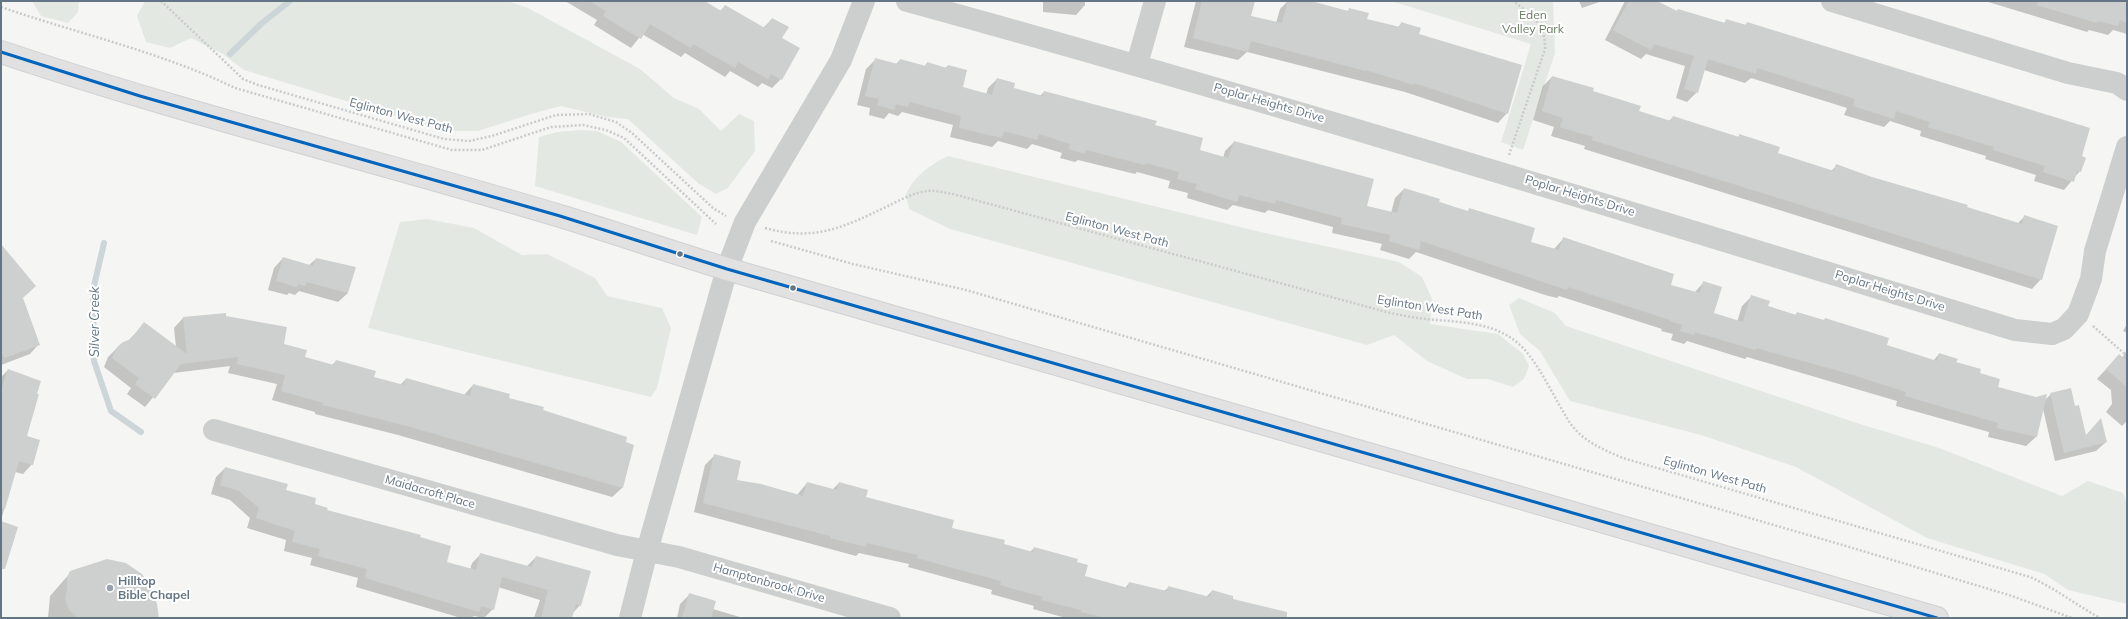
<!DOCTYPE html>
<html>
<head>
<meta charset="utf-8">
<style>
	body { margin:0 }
	#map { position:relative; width:2128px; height:619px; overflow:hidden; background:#f5f5f4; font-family:Mulish,sans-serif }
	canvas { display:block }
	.frame { position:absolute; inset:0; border:2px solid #647685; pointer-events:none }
</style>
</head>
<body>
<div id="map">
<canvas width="2128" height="619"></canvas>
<div class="frame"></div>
</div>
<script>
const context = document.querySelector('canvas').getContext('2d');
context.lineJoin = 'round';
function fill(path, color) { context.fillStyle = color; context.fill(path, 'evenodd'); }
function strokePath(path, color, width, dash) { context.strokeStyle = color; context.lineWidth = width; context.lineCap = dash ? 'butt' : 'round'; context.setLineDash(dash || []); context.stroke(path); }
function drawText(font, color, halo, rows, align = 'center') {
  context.font = font + ' Mulish,sans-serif'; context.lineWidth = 4; context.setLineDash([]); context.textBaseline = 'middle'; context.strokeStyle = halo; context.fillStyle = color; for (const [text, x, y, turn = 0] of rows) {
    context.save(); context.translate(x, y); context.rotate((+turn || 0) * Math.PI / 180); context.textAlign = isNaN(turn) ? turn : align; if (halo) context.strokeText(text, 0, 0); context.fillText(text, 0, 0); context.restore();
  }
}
fill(new Path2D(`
	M32,1H79L78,12L68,23L41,16Z
	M145,1H507L528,8L640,69L674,98L699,109L721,131L739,114L754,121L755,151L728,188L716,194L699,184L628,119L607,117L561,106L531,114L478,131H445L244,70L223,54L191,38L170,48L146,42L137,16Z
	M1391,1H1553L1555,53L1523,150L1501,142L1531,44Z
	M581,130L597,131L621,142L702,217L697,235L535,186L539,137L557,132Z
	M948,156L1269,234L1399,262L1422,277L1432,299L1430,324L1498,334L1523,354L1529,366L1524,379L1513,387L1488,379H1467L1427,361L1394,335L1367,345L950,229L909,209L906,194C916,175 928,166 948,156Z
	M427,219L474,228L522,255L547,254L595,278L607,296L662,308L671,328L657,388L651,397L368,328L400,222Z
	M1519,298L1555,313L1566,326L1860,424L1939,448L2062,496L2088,481L2123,493L2127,504V604L2068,590L2044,574L1927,538L1796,467L1701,435L1570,401L1540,351L1520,334L1509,305Z`), '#e4e8e2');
fill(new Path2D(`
	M565,1H703L720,11L725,6L763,28L772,19L781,38V79L772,88L762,83L758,87L730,71L725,77L685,53L681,57L642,34L631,48L594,25L597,20Z
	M1043,1H1085V5L1076,15L1043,12Z
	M1196,1H1254L1250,16L1276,23L1280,9L1288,1H1307L1347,11L1350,9L1366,20L1397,28L1401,24L1418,35L1507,113L1498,123L1405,92L1247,52L1238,60L1184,47Z
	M1579,1H1602L1582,8Z
	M1625,1H1655L1676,12L1678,10L1723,24L1727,20L1745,25L1747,23L2080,157V171L2064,190L2034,181L2036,175L1985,159L1986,156L1920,136L1921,131L1890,121L1884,127L1844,115L1847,108L1751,78L1745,83L1704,70L1697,92L1687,102L1676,98L1685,66L1646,54L1641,59L1605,40Z
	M1985,1H2127V34L2113,30L2108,35L2089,30L2087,32Z
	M876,59L896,64L900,60L924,67L927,63L945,68L948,66L961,88L986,95L988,88L997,79L1013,89L1040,96L1044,92L1154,126L1199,151L1223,158L1225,151L1234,142L1366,207L1391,213L1395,198L1404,189L1467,212L1470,209L1530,242L1554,249L1564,238L1669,285L1694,293L1704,282L1713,314L1737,322L1742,306L1752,296L1767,306L1795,315L1797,313L1885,346L1933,361L1939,354L1979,374L1996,388L2045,400L2051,394L2074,407L2085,436L2106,442L2096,451L2055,461L2043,409L2036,437L2026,446L1988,437L1989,432L1896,406L1897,401L1747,357L1745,359L1687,341L1684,344L1671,340L1673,334L1661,331L1662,329L1559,296L1557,298L1545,295L1416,252L1409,259L1380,250L1382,244L1332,233L1333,227L1268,210L1265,213L1233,205L1227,210L1187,198L1188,193L1168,188L1170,181L1137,172L1135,174L1078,160L1075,162L1060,158L1062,153L1032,144L1027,149L998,141L992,147L950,137L953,125L902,112L898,116L889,113L884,119L869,115L870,108L857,105L866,69Z
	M1552,77L1638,112L1669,121L1673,117L1738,137L1740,135L1777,154L1831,171L1836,166L2017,224L2025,216L2041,279L2032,289L1584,149L1585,146L1551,136L1554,127L1533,120L1543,86Z
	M283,258L309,265L316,259L348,293L338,302L299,291L295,295L289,293L287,295L268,290L274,268Z
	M1,261L22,298L39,344L30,354L1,365Z
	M225,316L283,344L304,358L332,365L336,361L373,378L400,385L406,379L464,395L473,385L633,445L622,488L612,497L398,435L315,414V412L272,400L277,384L228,373L230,366L173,373L145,407L127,394L131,388L104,367L108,357L118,347L128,341L144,324L176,347L174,328L183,318Z
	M2127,324V333L2123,331Z
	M2127,350V421L2122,426L2106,412L2112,404L2111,390L2097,379L2119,355L2122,358Z
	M8,370L32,464L23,474L15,472L1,520V377Z
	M715,455L735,481L797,495L807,483L832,490L839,483L865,498L951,529L1030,552L1034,548L1076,562L1083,577L1125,588L1129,583L1164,591L1169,587L1206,597L1212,591L1271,618H1066L1033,609L1034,606L991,594L992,590L908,567L909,564L859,553L856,556L694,512L705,465Z
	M225,468L285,490L326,511L419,538L445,563L470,570L472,563L481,554L526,567L536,557L580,605L573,613L571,618H534L540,600L498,587L493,609L484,618L474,616L471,618H461L356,587L358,578L310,565L312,558L284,551L286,540L247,528L250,518L230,500L211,494L216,477Z
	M71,572L158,618H48L50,596Z
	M690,594L713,609L743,618H677L680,604Z`), '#0003');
strokePath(new Path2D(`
	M230,54L262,23L290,1
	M104,243L93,290L94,361L111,411L141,432`), '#ccd5d7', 6);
fill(new Path2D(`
	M590,1H705L721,11L725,5L765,28L772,18L789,27L782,38L800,48L782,80L771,74L768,79L738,62L735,68L693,44L691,48L650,24L641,39L603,16L606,11Z
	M1202,1H1255L1251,16L1282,23L1288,1H1311L1348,11L1349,8L1369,13L1367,19L1400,27L1401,22L1421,28L1419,34L1522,65L1508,114L1414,83V85L1366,70V71L1251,41L1248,52L1193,38Z
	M1629,1H1657L1677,11L1678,9L1725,23L1726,19L1746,25L1747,22L2090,128L2082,156L2086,158L2081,172L2077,171L2074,182L2043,172L2045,166L1993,150L1994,147L1928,127L1930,122L1896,111L1894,119L1853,106L1855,99L1757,68L1756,74L1708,59L1698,93L1684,89L1694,56L1654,44L1651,50L1613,30Z
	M2037,1H2127V23L2120,20L2118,26L2098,21L2097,23L2037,5Z
	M875,58L898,64L900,59L926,66L927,62L947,68L948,65L967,70L963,87L992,95L997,78L1015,83L1014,88L1043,96L1044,91L1157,121L1155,125L1203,138L1200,150L1228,158L1234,141L1374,179L1367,206L1397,213L1404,188L1440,199L1439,202L1468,211L1469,208L1535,228L1531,242L1559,250L1563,237L1674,274L1671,285L1700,293L1703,281L1722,287L1714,313L1743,322L1751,295L1770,301L1768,306L1796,315L1797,312L1824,320L1825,318L1889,338L1887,345L1937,361L1939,353L1958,359L1956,362L1981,369L1980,373L2000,379L1998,387L2036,397L2047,394L2037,437L1997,428L1998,423L1905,396L1906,392L1850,374L1756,348L1755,350L1695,332L1694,335L1680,331L1682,325L1670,321V320L1568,287L1567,290L1555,286L1421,241L1419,250L1389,241L1390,235L1341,224L1342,218L1276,200L1275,204L1239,195L1237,202L1195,189L1197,184L1177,179L1179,172L1146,163L1145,165L1086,150L1085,154L1069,149L1070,144L1039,134L1037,140L1004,131L1002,138L959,128L961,116L910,102L908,107L896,104L894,110L877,105L879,99L865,96Z
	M1552,76L1594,88L1593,91L1641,106L1639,111L1671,121L1673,116L1739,137V134L1780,147L1778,153L1834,171L1836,164L1872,177L1968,205L1967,207L2022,224L2024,215L2058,226L2042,280L1592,140L1593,137L1560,127L1563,118L1542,111Z
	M1,244L36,286L23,298L40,345L4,358L1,349Z
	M283,257L313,266L316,258L356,267L348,293L307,282L305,286L298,284L297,287L276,281Z
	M226,313V316L287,327L284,344L307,350L305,357L334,365L336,360L376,371L374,377L404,385L406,378L470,396L473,384L510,394L509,398L544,407L543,410L627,437L626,442L634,445L623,488L407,426L323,405L324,403L281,391L285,375L237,364L238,357L181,364L155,399L135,384L139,378L112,358L117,347L123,342L131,339L144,322L187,354L183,317Z
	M2119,354L2127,361V387L2106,369Z
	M8,369L41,381L37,394H39L27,436L40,440L33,465L19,461L5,509H1V391Z
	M2071,388L2075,406L2079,405L2086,435L2101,418L2107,442L2064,453L2050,393Z
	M714,454L741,461L737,480L761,484L803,496L807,482L837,490L839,482L868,490L866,497L954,520L952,528L1005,540L1004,544L1033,552L1034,547L1078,559L1077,562L1088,565L1085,576L1128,588L1129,582L1167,591L1168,586L1210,597L1212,590L1233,596V599L1287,612V618H1106L1081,612V610L1042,600L1043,597L1000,585L1001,581L917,558L918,555L867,543L866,547L830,538V536L703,503Z
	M225,467L288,484L286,490L316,498L315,504L328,508L327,510L421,535L420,537L451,546L447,562L476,570L480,553L532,567L536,556L591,571L581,606L576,604L572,618H541L548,590L502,577L494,610L481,606L479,612L365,578L367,569L318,556L320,549L292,542L295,531L256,518L259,508L239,491L220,485Z
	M1,521L18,527L5,569H1Z
	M107,559L126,563L142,574L152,589L157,604L159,618H78L69,610L65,598L67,590V577L70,571Z
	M689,593L716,601L711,618H682Z`), '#ced0d0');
const major = new Path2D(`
	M1,52C185,114 374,160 560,216C616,233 671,252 727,269L1937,618`);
strokePath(major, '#d0d1d2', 24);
strokePath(new Path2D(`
	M161,1L243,79L258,85L444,139L469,141L492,136L556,115L589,114L616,122L632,133L713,208L726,216
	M1,7C79,34 161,52 235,88L452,150H482L551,127L583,125L606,130L624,138L716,224
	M1509,155L1545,49C1546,25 1531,14 1513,1
	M765,228C815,242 844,227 888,206C900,200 915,192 928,191C936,190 945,193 953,194L1390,313C1402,315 1414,318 1426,319C1464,323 1503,321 1529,355C1545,376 1556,401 1570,423C1584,442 1602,449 1623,458L2030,577C2055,588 2076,605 2100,618
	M771,241L853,264L966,290L1846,546L2012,596L2072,618
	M2093,326L2127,356`), '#cacbcc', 2.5, [2, 2]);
strokePath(new Path2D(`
	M907,1C1279,103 1646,217 2015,330L2052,334L2064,329L2078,314L2091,279L2095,251L2127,147
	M1832,1L2068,73L2117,83L2127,90
	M1137,64L1155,1
	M214,430L617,545L679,557L890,618
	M630,618L647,551L727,269L745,222L841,60L864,1`), '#cdcfcf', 22);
strokePath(major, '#e1e1e2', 22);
strokePath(new Path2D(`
	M1,52L140,96L560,216L727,269L1937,618`), '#0065bd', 3);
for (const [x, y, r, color] of [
	[680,254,3.5,"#647685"],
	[793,288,3.5,"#647685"],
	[110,588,4,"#97a2ac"]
]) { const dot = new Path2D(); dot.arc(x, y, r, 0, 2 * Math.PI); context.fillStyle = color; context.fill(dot); strokePath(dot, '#fff', 1.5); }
drawText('12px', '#687c63', '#fff', [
	["Eden",1533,15],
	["Valley Park",1533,29]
]);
drawText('12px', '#647685', '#fff', [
	["Poplar Heights Drive",1269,103,16],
	["Eglinton West Path",401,116,15],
	["Poplar Heights Drive",1580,196,17],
	["Eglinton West Path",1117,230,15],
	["Poplar Heights Drive",1890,291,17],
	["Eglinton West Path",1430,308,9],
	["Eglinton West Path",1715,475,16],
	["Maidacroft Place",430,492,16],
	["Hamptonbrook Drive",769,583,16]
]);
drawText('bold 12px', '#647685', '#fff', [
	["Hilltop",118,581],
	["Bible Chapel",118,595]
], 'left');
drawText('italic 13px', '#607882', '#fff', [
	["Silver Creek",95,322,-90]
]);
</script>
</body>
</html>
